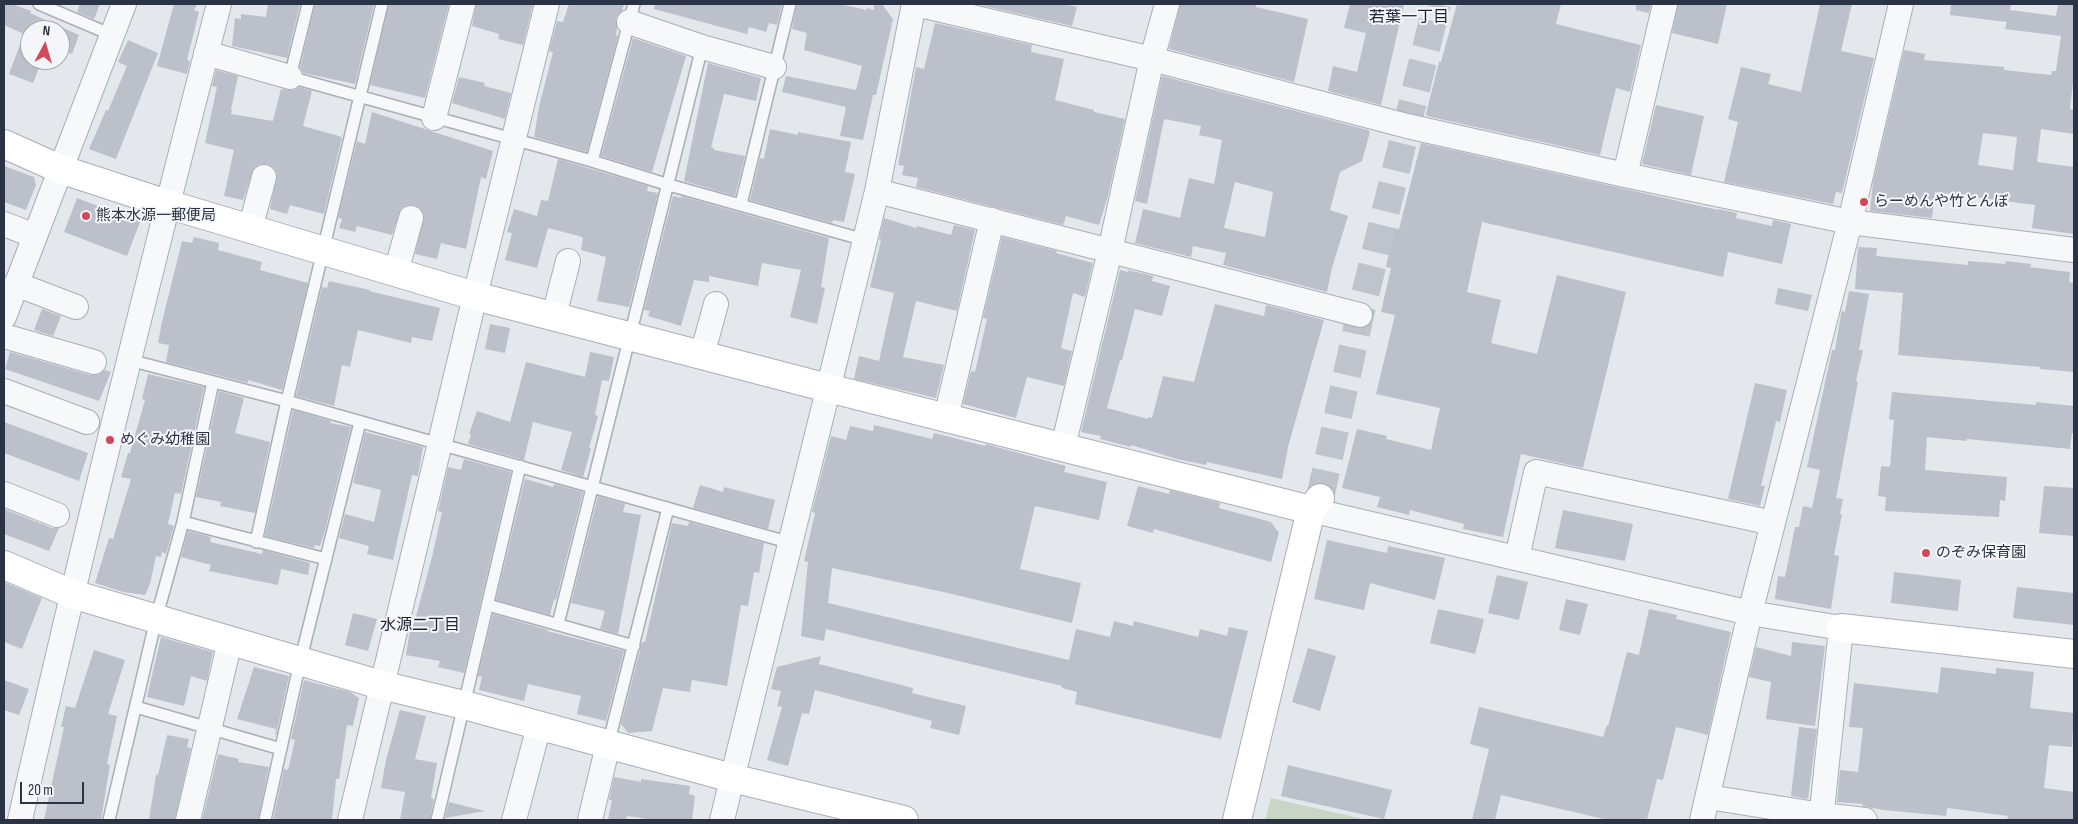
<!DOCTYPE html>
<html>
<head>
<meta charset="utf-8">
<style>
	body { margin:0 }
	#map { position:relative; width:2078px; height:824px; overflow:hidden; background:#e4e7ec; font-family:"Sofia Sans Condensed",sans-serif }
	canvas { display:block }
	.frame { position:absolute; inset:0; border:5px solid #2b3445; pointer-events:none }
	.north { position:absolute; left:20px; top:20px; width:50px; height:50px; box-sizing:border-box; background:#f4f6f9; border:1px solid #a4a8b1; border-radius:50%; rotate:6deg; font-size:14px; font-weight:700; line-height:20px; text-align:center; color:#2b3445 }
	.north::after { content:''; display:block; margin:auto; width:18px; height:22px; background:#d1495b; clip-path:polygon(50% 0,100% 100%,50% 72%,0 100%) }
	.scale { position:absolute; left:20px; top:782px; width:64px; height:22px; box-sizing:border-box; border:2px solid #2b3445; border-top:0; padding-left:6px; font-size:15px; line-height:18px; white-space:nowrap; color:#2b3445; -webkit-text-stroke:4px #f4f6f9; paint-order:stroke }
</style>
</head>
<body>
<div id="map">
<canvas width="2078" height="824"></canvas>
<div class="frame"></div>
<div class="north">N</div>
<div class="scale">20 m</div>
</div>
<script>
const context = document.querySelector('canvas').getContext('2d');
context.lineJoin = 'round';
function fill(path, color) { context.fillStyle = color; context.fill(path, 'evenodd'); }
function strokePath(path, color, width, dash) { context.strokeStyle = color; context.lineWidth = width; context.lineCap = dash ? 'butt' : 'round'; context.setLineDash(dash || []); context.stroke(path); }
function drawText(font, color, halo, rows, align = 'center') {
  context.font = font + ' "Sofia Sans Condensed","Noto Sans JP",sans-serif'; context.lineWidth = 4; context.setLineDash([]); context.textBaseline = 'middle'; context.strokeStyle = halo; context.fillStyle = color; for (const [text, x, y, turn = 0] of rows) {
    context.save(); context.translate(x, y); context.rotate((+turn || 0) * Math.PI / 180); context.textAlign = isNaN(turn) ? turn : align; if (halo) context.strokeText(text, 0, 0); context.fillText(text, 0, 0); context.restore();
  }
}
fill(new Path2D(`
	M1271,798L1367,820H1265Z`), '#c9d6c5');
fill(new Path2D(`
	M4,4H12L31,11L30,13L79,35L72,54L66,52L62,64L50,60H60V30H30V60H42L33,83L9,74L24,34L4,25Z
	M80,4H100L94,19L77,12Z
	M174,4H197L194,10L199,12L187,60L190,61L187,74L157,66Z
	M268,4H300L287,58L232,46L235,18L241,19V14L266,17Z
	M315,4H374L355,84L303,73L300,68Z
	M389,4H449L425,98L370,85Z
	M476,4H533L523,45L498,39L499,34L472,26Z
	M569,4H624L622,11L616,18L617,28L616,35L618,36L587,152L534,137L539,107L553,52L549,51L557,21L563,22Z
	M655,4H782L777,25L769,23L766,32L749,27L747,34L654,9Z
	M797,4H839L867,10V8L874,10V4H882L893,19L876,95H873L863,140L840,136L846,107L782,92L786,76L856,90L862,66L804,50L807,33L792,29Z
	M976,4H1065L1077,7L1072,26Z
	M1180,4H1256V7L1308,19L1294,82L1169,49Z
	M1350,4H1404L1381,105L1328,91L1333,66L1357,72L1366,33L1344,28Z
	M1457,4H1561L1556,24L1641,45L1630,92L1616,88L1600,155L1427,116L1426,114L1439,62H1441Z
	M1636,4H1651L1649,13L1636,10Z
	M1678,4H1727L1718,44L1672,33Z
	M1820,4H1852L1841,51L1874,58L1842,193L1836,192L1833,204L1724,182L1738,122L1728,119L1741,67L1771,74L1768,84L1801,92Z
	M1951,4L2011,5L2010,10L2056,16L2058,4H2074V74L2070,109L2074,110V134L2041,129L2037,162L2074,167V234L2032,228L2035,205L1935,192L1932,218L1870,211L1873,182L1904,50L1925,54L1924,60L2004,67V70L2051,75L2052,71H2056L2061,36L2005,29L2007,22L1950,15ZM1983,133L2017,137L2013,170L1978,165Z
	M935,23L1032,45L1031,52L1064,59L1055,100L1094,110V112L1125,119L1108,196L1099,225L1066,216L1063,225L916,187L918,178L902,175L904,166L898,165L916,67L924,69Z
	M633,38L686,56L652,172L601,156Z
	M128,40L158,53L116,159L89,149L106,110L108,111L127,66L118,62Z
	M708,63L761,78L756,101L724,94L711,148H714V150L745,156L735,196L684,181Z
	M216,70L238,76L231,110H232L231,114L273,121L281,89L293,90L299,87L312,91L303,126L342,137L324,214L290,205L287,214L270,209L277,174L274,168L267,164H260L254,168L243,200L224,196L234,150L205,143L217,87L212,86Z
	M1162,76L1368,130L1370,132L1362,161L1340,172L1330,210L1348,216L1332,268L1327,292L1223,265L1226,253L1193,246L1191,257L1135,243L1143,209L1180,218L1189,178L1214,184L1222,140L1199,135L1201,126L1164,119L1147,204L1135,201ZM1235,182L1273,192L1265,237L1224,228Z
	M459,77L485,83L484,86L511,93L505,119L452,103Z
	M1656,105L1704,116L1691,175L1642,164Z
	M372,112L493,151L486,179L481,177L466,249L441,243L437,259L415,254L424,215L420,208L414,205H407L401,209L392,235L357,226L355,232L339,228L342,219L338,218L357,141L365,144Z
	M770,129L798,135V132L851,142L845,172L855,174L844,222L833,220L832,223L750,200L760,158L764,159Z
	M1421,143L1718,210V209L1737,213L1736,218L1772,226L1773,220L1791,224L1782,264L1728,252L1723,277L1482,222L1467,292L1501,300L1491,343L1537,354L1557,275L1626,292L1583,468L1521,454L1503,537L1463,529L1464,524L1410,510L1409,515L1377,507L1380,497L1342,488L1357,429L1387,436L1386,439L1431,450L1440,408L1376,394L1395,315L1381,312L1391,268L1386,267L1394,228L1399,229Z
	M558,159L648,186L647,191L658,193L629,307L597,301L606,257L581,250L583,238L579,236L548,228L537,268L505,260L512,233L507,232L514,209L537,216L541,200L548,201Z
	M4,166L34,177L36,185L26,210L4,202Z
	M673,196L681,198V196L829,238L821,287L825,288L817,324L790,317L801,270L762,263L758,286L709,276V282L694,280L681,326L648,316L650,311L644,310Z
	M77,198L140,222L127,256L64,232Z
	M884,218L916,228L917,226L951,235L954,225L975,230L957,311L916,301L903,357L944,365L936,398L854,379L859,356L879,361L894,293L870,287L881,240L879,239Z
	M194,237L219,243L218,250L262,262L260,270L308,283L282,390L248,380V383L166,362L169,345L158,343L162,322L182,241L192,243Z
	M1002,237L1057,251L1056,253L1093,263L1085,297L1073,293L1061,348L1072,351L1064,386L1027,377L1016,418L963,404L971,371L975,372L987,319L983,318Z
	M1858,247L1877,248L1876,256L1968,265V261L2005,264L2006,261L2031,264L2030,267L2070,272L2069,282L2074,283V372L2040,369V367L1898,355L1903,293L1855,289Z
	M1120,270L1128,272V270L1153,276L1152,281L1170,286L1162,316L1135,309L1122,360H1120L1107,408L1148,419V417L1152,418L1163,376L1194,382L1215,304L1264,316L1266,305L1324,320L1288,447L1282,479L1207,462L1206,465L1177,459L1131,445V447L1100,439L1101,436L1081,432Z
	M329,281L370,290L369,291L440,308L432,341L412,337L411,343L358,330L350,367L342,365L334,406L296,396L322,287L327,288Z
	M1778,288L1812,295L1808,311L1775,304Z
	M1849,291L1869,294L1859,350H1863L1856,381L1858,382L1836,498L1843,499L1840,514H1842L1834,555L1839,556L1831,609L1775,599L1778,576L1785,577L1795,527H1799L1803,506L1812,508L1820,470L1807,467L1832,350H1835L1841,314V311L1845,312Z
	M42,309L61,316L53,336L34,330Z
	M490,324L510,328L505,353L485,349Z
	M10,352L90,375H98L105,370L111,372L99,401L5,369Z
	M590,352L614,357L609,381L602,380L595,415L598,416L589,448L591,449L583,477L561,470L572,432L533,422L524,460L468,444L471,434H469L477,411L510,422L526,362L585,377Z
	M148,374L204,387L181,494L175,493L168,524L174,526L166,554L162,552L161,557L156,556L150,584L145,595L123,592L95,583L109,538L113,539L131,479L121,477L128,453H130L145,400L142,399Z
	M1755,383L1787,390L1780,422L1776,421L1761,486H1765L1760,506L1728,499Z
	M219,391L244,398L235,433L270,442L255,513L220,506L221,502L196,497Z
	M1892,392L2036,405V402L2074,406V433H2072L2070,449L1967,439L1966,441L1927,437L1925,470L2007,477L2005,501L2000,500L1999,517L1885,511L1886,497L1878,496L1881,466L1890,467L1894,420L1889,419Z
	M293,410L331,421L330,423L351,427L324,534L320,546L315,545L314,548L265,536Z
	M4,422L88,453L79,481L4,453Z
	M874,425L932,439L934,433L985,446L986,444L1066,466L1064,472L1107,482L1099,520L1035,506L1020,569L1081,583L1072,623L948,593L832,568L828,603L1069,660L1076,629L1110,637L1114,621L1133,626L1134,621L1198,637L1200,629L1227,636L1229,627L1248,631L1221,739L1075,704L1077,692L1062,688V686L826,629L824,641L801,636L808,562L804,561L815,513L812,512L831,436L846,440L850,426L873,431Z
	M365,432L423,447L418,476L412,475L393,560L367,554L369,546L339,538L345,514L374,522L381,490L353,483Z
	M464,459L511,472L464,673L438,667L440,661L406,655L411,624H414L432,557L442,512L438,511L448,467L461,470Z
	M525,479L553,487L554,484L583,492L556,600L554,599L550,615L496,600Z
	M700,485L723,492L724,487L775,500L768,529L693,508Z
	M1138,486L1169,494L1170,490L1220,503L1219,508L1271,522L1279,533L1271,562L1154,529L1153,533L1127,526Z
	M2044,486L2074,488V536L2039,533Z
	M598,496L625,504L623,512L641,515L618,634L600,629L605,611L571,603Z
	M4,509L52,528H59L49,551L4,534Z
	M1563,510L1633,524L1625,561L1555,548Z
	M689,522L764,543L759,573L754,572L748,606L741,605L727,686L692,680L690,692L663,688L652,731L628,733L621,724L642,642H645L672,523L688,526Z
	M188,531L211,537L210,542L262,554L263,550L310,563L308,575L281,569L278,585L209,571L211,565L181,557Z
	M1327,540L1387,553L1388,546L1445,558L1435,600L1370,583L1364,610L1314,599Z
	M1894,572L1961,580L1958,611L1891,603Z
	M1497,575L1528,582L1519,620L1488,613Z
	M4,582L42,598L22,649L4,642Z
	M2017,587L2074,593V625L2013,618Z
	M1566,599L1588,604L1580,635L1559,630Z
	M1438,609L1484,619L1475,654L1430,643Z
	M1649,609L1677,615L1676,619L1731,632L1708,735L1676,727L1663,780L1657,779L1647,820H1608L1501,795L1495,820H1472L1489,749L1470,744L1479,707L1603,737L1607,725L1608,726L1627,652L1639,655Z
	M353,613L377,619L368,651L345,645Z
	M493,614L548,630L547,631L624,651L606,721L577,714L581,696L528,684L524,701L479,690L482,677L478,676Z
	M161,637L213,652L207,681L191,676L184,706L147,697Z
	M1792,642L1825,646L1815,726L1766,719L1771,682L1749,677L1756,647L1791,656Z
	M1308,648L1336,656L1320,711L1292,702Z
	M94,650L125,660L108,714L117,716L107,764L110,765L101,820H44L64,727H61L66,706L75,708Z
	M821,656L819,664L913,688L912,693L966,706L959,735L930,728L932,721L815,690L809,714L802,713L788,766L767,760L782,707L777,706L781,691L771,689L777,667Z
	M254,667L289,676L276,735L275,734L276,729L237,719Z
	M1941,667L1996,674V668L2034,672L2030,708L2074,713L2072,747L2049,745L2044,788L2074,792V820H2007L2008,816L1947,808L1946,816L1883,810L1862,806L1863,804L1837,802L1840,770L1858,772L1863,728L1849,727L1854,683L1938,693Z
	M4,680L29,689L19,715L4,710Z
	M304,680L350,692L359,698L353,726L347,725L339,779H336L332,820H273L284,769L288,770L295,740L291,739Z
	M400,710L426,716L415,759L437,763L431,798L434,799L430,820H400L405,792L381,788L386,760Z
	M1799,727L1817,729L1808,799L1791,796Z
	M167,735L189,739L187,747L191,748L175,820H149L156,775H158Z
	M218,754L239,759L238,762L269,767L258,820H202Z
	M1288,765L1392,790L1384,819L1281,796Z
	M614,777L641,782V779L690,786L689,794L695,796L692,820H654L627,816L626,820H608L612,800H609Z
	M449,802L485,811L445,818Z`), '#bbc0ca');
strokePath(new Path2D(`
	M1320,498L1360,315L1437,4`), '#bfc3cb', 28, [28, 14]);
const lane = new Path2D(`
	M39,4L112,35
	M308,4L290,77L592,161L669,185L865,240
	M592,161L634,4
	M741,204L790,4
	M129,360L287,401L791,543
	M183,522L326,559
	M256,542L287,401L382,4
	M488,605L634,646
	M558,624L702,47
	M136,707L281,749
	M608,745L668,508
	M109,820L156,619L183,522L213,382
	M265,820L300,662L360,422
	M437,820L520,466`);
const street = new Path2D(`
	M916,4L1152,59L1407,126L1625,175L1850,222L2074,250
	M629,22L702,47L774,67
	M206,53L290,77
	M434,118L463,4
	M1625,175L1665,4
	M877,191L1360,315
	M4,224L35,236
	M250,229L264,177
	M396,272L411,218
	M16,284L76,307
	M554,316L568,261
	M4,317L124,4
	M4,336L94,362
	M702,355L716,304
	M4,391L87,422
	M946,418L992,220
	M1063,447L1110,251L1152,59L1167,4
	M4,494L57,515
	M1311,510L1750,613L1841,628L1821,820
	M1517,558L1536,472L1773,523
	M1708,797L1822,815L1865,820
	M20,820C82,547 149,275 219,4
	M188,820L230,641
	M350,820L475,296L547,4
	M514,820L539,726
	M590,820L608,745
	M722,820L877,191L914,4
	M1702,820L1750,613L1850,222L1901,4`);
const secondary = new Path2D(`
	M4,144L60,169L167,204L475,296L828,388L1311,510
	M4,565L72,594L381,685L464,705L732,778L904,820
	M1841,628L2074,654
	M1237,820L1311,510L1320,498`);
strokePath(lane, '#a9aeb7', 14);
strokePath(street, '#a9aeb7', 26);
strokePath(secondary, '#a9aeb7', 30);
strokePath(lane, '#f7f8fa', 11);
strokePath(street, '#f7f8fa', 24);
strokePath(secondary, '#fff', 28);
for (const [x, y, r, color] of [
	[1864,202,5,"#d1495b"],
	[86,216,5,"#d1495b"],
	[110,440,5,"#d1495b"],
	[1926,553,5,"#d1495b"]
]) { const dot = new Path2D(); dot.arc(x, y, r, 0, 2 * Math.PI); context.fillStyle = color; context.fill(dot); strokePath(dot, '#f4f6f9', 2); }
drawText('15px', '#2b3445', '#f4f6f9', [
	["らーめんや竹とんぼ",1874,202],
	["熊本水源一郵便局",96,216],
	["めぐみ幼稚園",120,440],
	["のぞみ保育園",1936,553]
], 'left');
drawText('16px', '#1d2536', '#f4f6f9', [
	["若葉一丁目",1409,18],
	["水源二丁目",420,626]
]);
</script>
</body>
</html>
